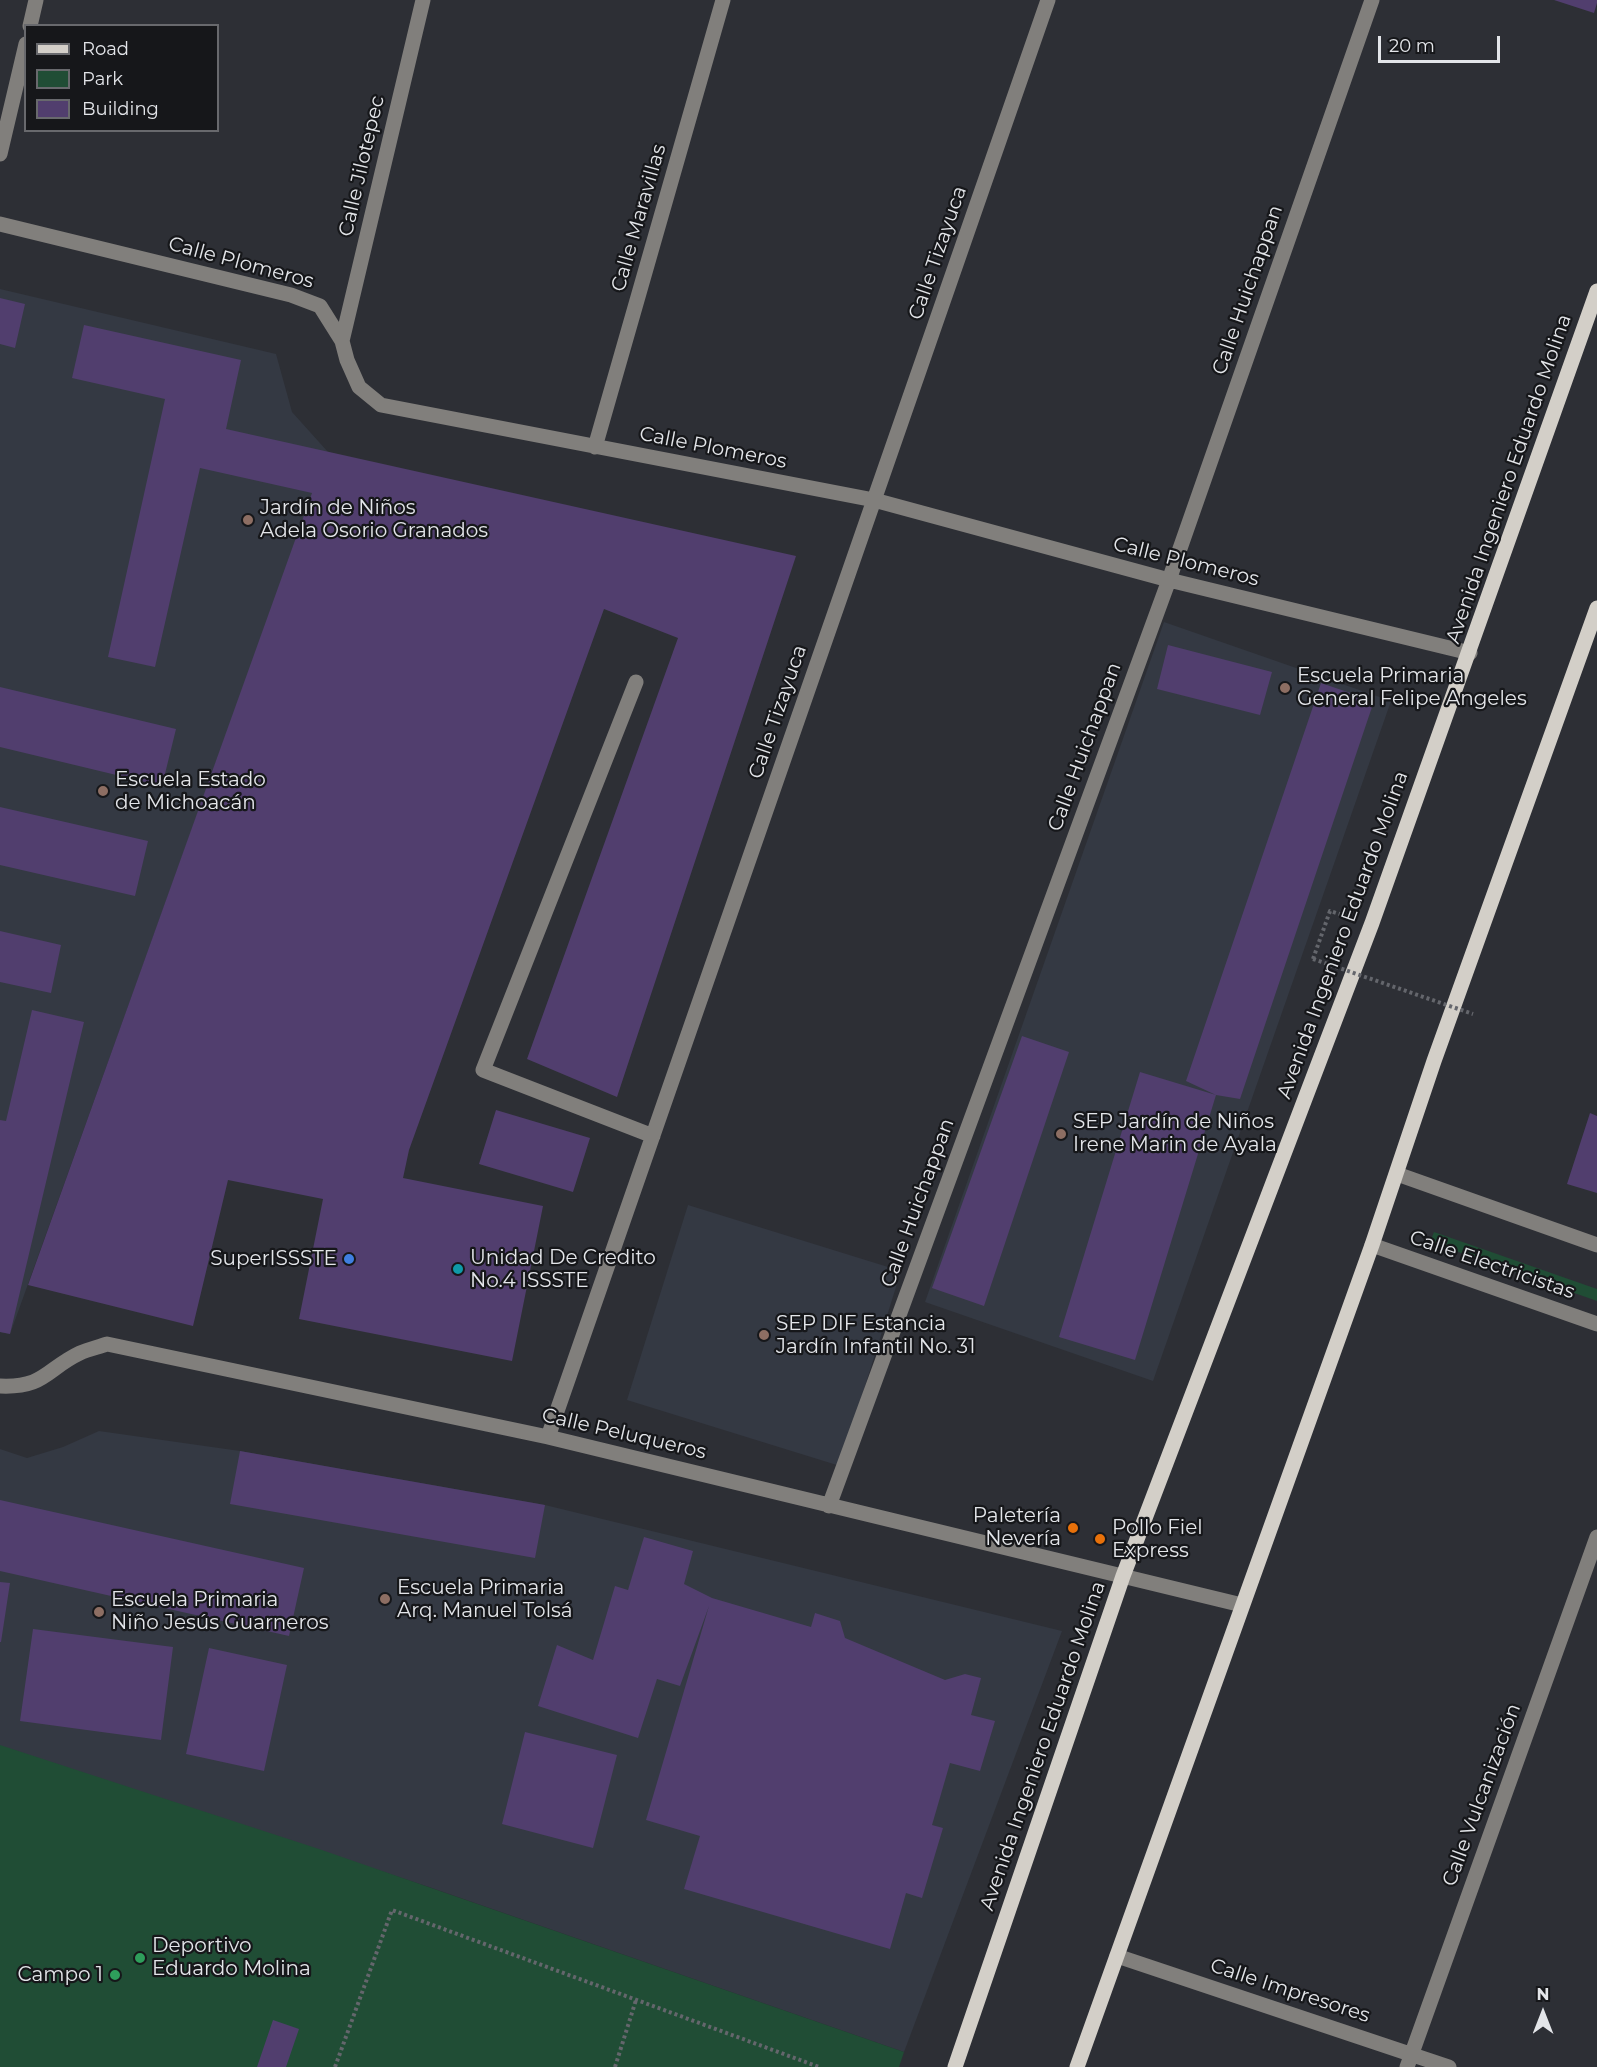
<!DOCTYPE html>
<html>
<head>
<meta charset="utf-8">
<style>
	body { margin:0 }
	#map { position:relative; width:1597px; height:2067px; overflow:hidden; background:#2d2f35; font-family:Montserrat,sans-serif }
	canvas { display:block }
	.legend { position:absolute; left:24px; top:24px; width:195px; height:108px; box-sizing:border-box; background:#16171a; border:2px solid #68696d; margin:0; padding:8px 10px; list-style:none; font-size:18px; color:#e3e5e9 }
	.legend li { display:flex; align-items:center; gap:12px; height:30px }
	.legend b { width:30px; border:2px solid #68696d }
	.north { position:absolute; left:1513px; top:1983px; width:60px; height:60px; -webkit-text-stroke:4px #16171a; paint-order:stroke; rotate:0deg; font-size:16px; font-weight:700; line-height:24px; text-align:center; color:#e3e5e9 }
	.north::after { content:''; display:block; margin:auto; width:21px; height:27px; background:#e3e5e9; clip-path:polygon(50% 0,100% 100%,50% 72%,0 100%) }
	.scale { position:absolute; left:1378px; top:36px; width:122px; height:27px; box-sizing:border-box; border:3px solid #e3e5e9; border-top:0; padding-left:8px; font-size:18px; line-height:21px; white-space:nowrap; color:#e3e5e9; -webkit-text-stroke:4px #16171a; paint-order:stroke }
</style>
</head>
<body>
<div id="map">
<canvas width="1597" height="2067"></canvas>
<ul class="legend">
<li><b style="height:8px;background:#d3cfc8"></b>Road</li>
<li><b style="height:16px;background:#204d35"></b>Park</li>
<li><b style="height:16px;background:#513e6e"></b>Building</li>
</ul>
<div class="north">N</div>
<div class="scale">20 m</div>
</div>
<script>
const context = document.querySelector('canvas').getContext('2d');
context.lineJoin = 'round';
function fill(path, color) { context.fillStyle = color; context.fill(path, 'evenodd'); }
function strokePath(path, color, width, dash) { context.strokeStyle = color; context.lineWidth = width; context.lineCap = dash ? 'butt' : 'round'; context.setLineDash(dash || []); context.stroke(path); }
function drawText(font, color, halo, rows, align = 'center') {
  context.font = font + ' Montserrat,sans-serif'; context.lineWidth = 4.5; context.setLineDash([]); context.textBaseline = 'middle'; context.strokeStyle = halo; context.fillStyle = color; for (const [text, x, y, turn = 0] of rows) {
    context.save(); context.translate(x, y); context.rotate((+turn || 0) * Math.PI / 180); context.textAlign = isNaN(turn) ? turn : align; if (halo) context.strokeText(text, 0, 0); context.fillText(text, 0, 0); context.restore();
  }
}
fill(new Path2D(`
	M0,289L276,354L292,412L328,452L10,1334L0,1332Z
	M1164,622L1391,701L1153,1381L925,1302Z
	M688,1205L901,1271L840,1466L627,1400Z
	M99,1431L240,1451L545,1505L1062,1631L904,2052L429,1887L0,1746V1449L27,1458L63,1447Z`), '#343943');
fill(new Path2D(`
	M1434,1232L1597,1289V1301L1430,1242Z
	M0,1745L319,1849L904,2052L899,2067H0Z`), '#204d35');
fill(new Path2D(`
	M1554,0H1597V3L1594,13Z
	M0,298L25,304L15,348L0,344Z
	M84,325L241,360L226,429L796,556L617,1097L527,1059L678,638L604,609L409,1150L403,1178L543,1206L512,1361L299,1319L323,1199L228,1180L193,1326L28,1285L312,493L200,468L155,667L108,657L165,399L72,378Z
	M1168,645L1272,672L1260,715L1157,689Z
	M1321,683L1374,701L1240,1099L1216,1095L1186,1081Z
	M0,687L176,729L162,786L0,747Z
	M0,807L148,841L135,896L0,865Z
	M0,931L61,945L51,993L0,982Z
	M32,1010L84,1022L10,1334L0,1332V1120L6,1121Z
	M1022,1036L1069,1052L984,1306L932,1288Z
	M1140,1072L1216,1095L1135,1360L1059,1337Z
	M496,1110L590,1138L573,1192L479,1164Z
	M1590,1113L1597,1116V1193L1567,1184Z
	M240,1451L545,1505L535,1558L230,1504Z
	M0,1500L304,1568L289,1636L0,1571Z
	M644,1537L693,1551L684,1584L712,1598L811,1627L815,1613L840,1621L845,1638L945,1680L965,1674L981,1678L971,1715L995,1721L980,1771L950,1763L932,1825L943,1828L922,1898L906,1893L890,1949L684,1889L700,1836L646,1820L709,1606L680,1686L657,1679L638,1738L538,1706L557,1645L593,1660L615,1586L628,1590Z
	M0,1582L10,1583L1,1642H0Z
	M33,1629L173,1647L161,1740L20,1721Z
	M209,1648L287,1665L264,1771L186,1754Z
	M525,1732L617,1755L593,1848L502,1824Z
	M273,2020L299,2029L286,2067H257Z`), '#513e6e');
strokePath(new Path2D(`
	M1313,959L1330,911L1346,916
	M335,2067L392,1910L819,2067
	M615,2067L636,2000`), '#64666c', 4, [3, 3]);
strokePath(new Path2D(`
	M30,26L36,0
	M0,154L26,44
	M0,224L291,295L320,306L342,341L347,360L359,387L381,405L874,500L1169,580L1470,653
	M342,341L423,0
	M595,447L723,0
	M636,682L483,1070L653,1136
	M1397,1174L1597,1245
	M1372,1245L1597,1324
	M0,1386C45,1388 46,1369 80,1353C89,1349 99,1347 107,1344L548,1437L1242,1605
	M548,1437L1048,0
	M829,1506L1169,580L1372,0
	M1117,1956L1449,2067
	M1407,2067L1597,1537`), '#817f7c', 15);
strokePath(new Path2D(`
	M955,2067L1123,1576L1372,923L1597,291
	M1077,2067L1372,1245L1434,1061L1597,608`), '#d3cfc8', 15);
strokePath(new Path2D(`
	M1313,959L1473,1014`), '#64666c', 4, [3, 3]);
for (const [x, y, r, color] of [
	[248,520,6,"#8d6e63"],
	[1285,688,6,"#8d6e63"],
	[103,791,6,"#8d6e63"],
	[1061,1134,6,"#8d6e63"],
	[349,1259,6,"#3f7fe0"],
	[458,1269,6,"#0f9aa8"],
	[764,1335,6,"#8d6e63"],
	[1073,1528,6,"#e8710a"],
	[1100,1539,6,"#e8710a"],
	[385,1599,6,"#8d6e63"],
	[99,1612,6,"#8d6e63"],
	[140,1958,6,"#2e9e5b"],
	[115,1975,6,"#2e9e5b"]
]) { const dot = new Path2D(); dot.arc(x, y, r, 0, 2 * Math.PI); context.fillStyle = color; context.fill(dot); strokePath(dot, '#16171a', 2); }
drawText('20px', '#e3e5e9', '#16171a', [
	["Calle Jilotepec",362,166,-77],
	["Calle Maravillas",639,218,-74],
	["Calle Tizayuca",938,253,-71],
	["Calle Plomeros",241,263,15],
	["Calle Huichappan",1248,290,-71],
	["Calle Plomeros",713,448,11],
	["Avenida Ingeniero Eduardo Molina",1509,479,-71],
	["Calle Plomeros",1186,562,14],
	["Calle Tizayuca",778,712,-71],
	["Calle Huichappan",1085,747,-70],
	["Avenida Ingeniero Eduardo Molina",1343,935,-70],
	["Calle Huichappan",918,1203,-70],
	["Calle Electricistas",1492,1265,19],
	["Calle Peluqueros",624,1434,13],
	["Avenida Ingeniero Eduardo Molina",1043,1746,-71],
	["Calle Vulcanización",1482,1795,-70],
	["Calle Impresores",1290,1991,18]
]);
drawText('20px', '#e3e5e9', '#16171a', [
	["Jardín de Niños",260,508],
	["Adela Osorio Granados",260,531],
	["Escuela Primaria",1297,676],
	["General Felipe Angeles",1297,699],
	["Escuela Estado",115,780],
	["de Michoacán",115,803],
	["SEP Jardín de Niños",1073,1122],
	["Irene Marin de Ayala",1073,1145],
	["Unidad De Credito",470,1258],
	["No.4 ISSSTE",470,1281],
	["SuperISSSTE",337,1259,"right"],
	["SEP DIF Estancia",776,1324],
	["Jardín Infantil No. 31",776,1347],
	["Paletería",1061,1516,"right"],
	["Nevería",1061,1539,"right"],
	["Pollo Fiel",1112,1528],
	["Express",1112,1551],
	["Escuela Primaria",397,1588],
	["Arq. Manuel Tolsá",397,1611],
	["Escuela Primaria",111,1600],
	["Niño Jesús Guarneros",111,1623],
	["Deportivo",152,1946],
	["Eduardo Molina",152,1969],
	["Campo 1",103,1975,"right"]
], 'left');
</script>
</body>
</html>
